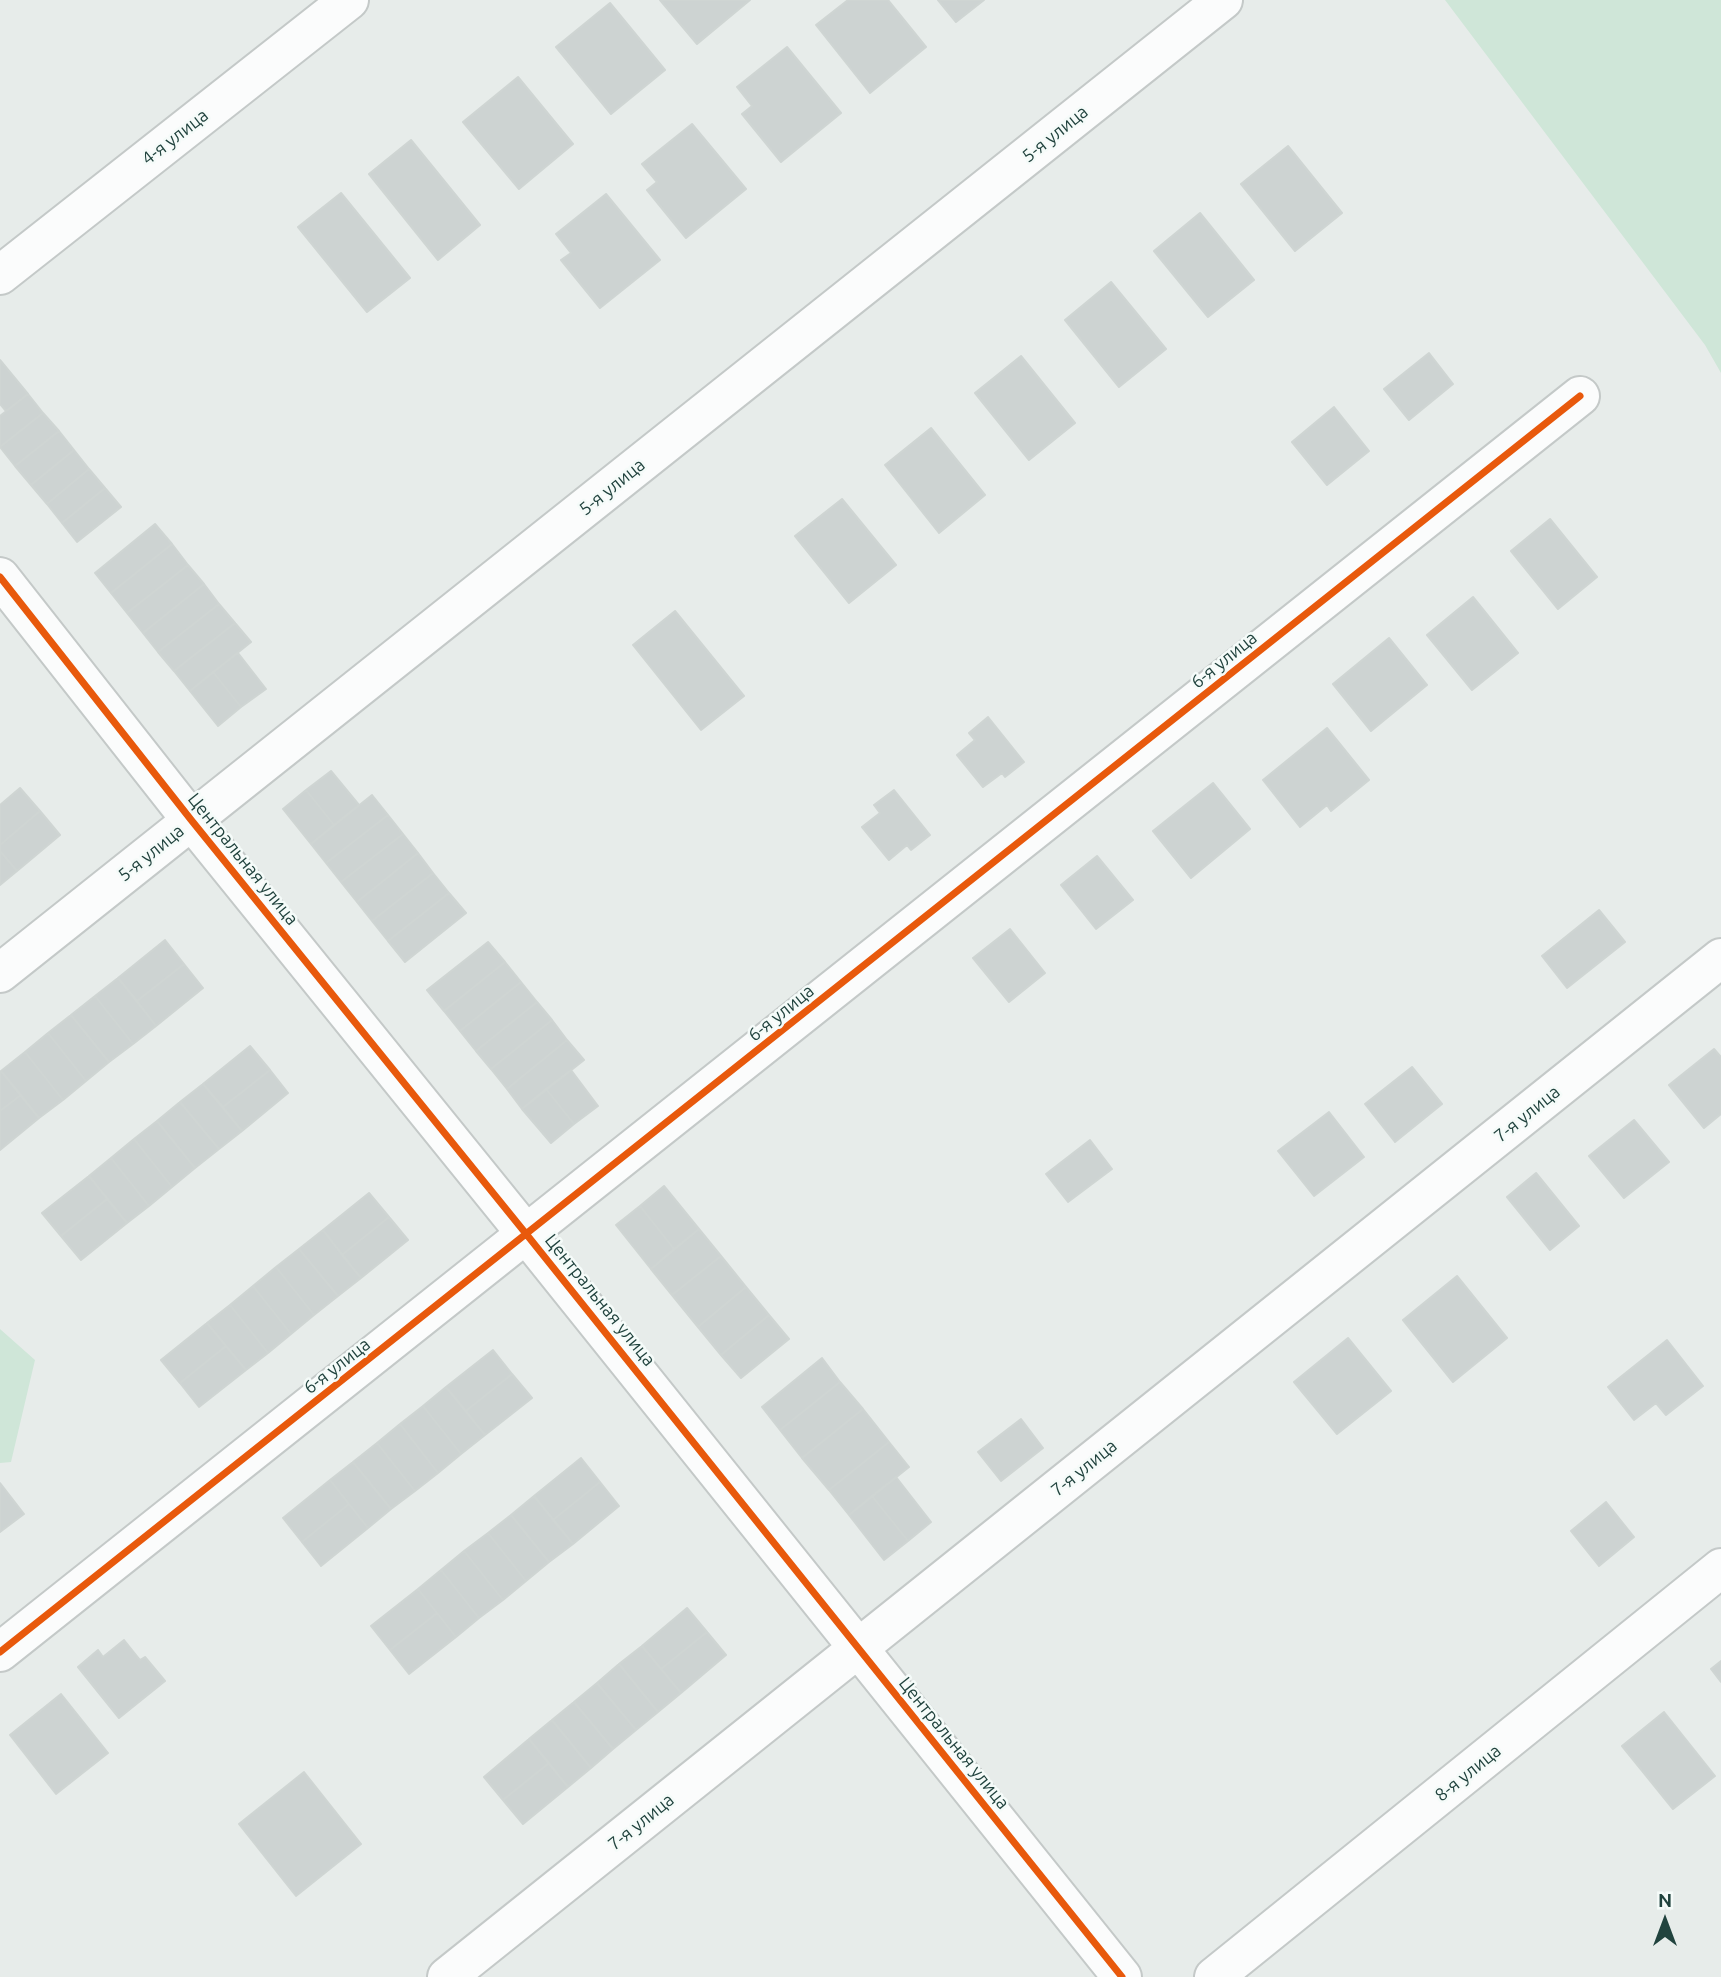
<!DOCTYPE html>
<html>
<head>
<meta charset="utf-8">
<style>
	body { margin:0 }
	#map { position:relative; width:1721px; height:1977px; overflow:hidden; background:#e7ecea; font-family:Ubuntu,sans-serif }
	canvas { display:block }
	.north { position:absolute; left:1630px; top:1886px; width:70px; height:70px; -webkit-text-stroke:5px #f5fbf9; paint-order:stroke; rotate:0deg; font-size:19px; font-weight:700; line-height:28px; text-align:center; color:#21433e }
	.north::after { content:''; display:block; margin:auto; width:24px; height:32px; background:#21433e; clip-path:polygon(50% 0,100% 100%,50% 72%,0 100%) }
</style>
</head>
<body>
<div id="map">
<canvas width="1721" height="1977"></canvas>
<div class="north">N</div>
</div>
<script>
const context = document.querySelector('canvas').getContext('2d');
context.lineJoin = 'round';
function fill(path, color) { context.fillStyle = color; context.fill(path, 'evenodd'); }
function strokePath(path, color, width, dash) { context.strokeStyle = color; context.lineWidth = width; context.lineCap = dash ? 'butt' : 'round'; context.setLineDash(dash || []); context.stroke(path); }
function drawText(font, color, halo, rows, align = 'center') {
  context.font = font + ' Ubuntu,sans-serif'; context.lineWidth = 5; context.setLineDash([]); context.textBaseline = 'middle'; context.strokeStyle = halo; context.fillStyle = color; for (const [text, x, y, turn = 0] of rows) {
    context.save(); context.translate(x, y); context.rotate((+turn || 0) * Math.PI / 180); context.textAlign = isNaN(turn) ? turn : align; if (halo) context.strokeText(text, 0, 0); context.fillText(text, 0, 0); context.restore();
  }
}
fill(new Path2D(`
	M1445,0H1721V373L1705,345Z
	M0,1329L35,1360L11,1462L0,1463Z`), '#cfe6d8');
const building = new Path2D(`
	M660,0H750L697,44Z
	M848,0H888L926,47L870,93L816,25Z
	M938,0H984L956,22Z
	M610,3L665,70L611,114L556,47Z
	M787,47L841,113L781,162L742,114L752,106L737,87Z
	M518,77L573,144L519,189L463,122Z
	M692,124L746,189L686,238L647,190L657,182L642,164Z
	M411,140L480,225L438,260L369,174Z
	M1288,146L1342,213L1295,251L1241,184Z
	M341,193L410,278L367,312L298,227Z
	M606,194L660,260L600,308L561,260L571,253L556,234Z
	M1200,213L1254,280L1208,317L1154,251Z
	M1111,282L1166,349L1119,387L1065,320Z
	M1429,353L1453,384L1409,420L1384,389Z
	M1021,356L1075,423L1029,460L975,393Z
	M0,360L28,394L6,411L0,404Z
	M28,394L43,413L0,447V416Z
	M1334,407L1369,451L1327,485L1292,442Z
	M43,413L59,431L15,466L0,447Z
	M931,428L985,495L939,533L885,465Z
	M59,431L74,450L31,485L15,466Z
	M74,450L89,469L47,504L31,485Z
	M89,469L105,488L62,523L47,504Z
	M105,488L121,507L77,542L62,523Z
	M842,499L896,565L849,603L795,536Z
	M1550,519L1597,577L1558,609L1511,551Z
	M155,524L172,544L111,593L95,573Z
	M172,544L188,565L127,613L111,593Z
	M188,565L204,584L143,633L127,613Z
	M204,584L219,604L158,652L143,633Z
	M1473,597L1518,653L1472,690L1427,635Z
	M219,604L235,623L174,671L158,652Z
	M675,611L744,696L701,730L633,645Z
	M235,623L251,642L190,691L174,671Z
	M1389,638L1427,685L1371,731L1333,684Z
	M238,653L266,689L241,707L213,672Z
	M213,672L241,707L218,726L190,691Z
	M988,717L1024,762L1005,777L1002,773L983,787L957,755L975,740L969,733Z
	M1327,728L1369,780L1331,811L1327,805L1300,827L1263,780Z
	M331,771L359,805L334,825L306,790Z
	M1213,783L1250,829L1191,878L1153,831Z
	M20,788L40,811L0,845V805Z
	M306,790L334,825L311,844L283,809Z
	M894,790L930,835L911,850L907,845L889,860L862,827L880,813L874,805Z
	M372,795L388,815L326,863L311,844Z
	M40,811L60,835L17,871L0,851V845Z
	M388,815L403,834L341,882L326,863Z
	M403,834L418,853L357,902L341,882Z
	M0,851L17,871L0,885Z
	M418,853L433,873L372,921L357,902Z
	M1097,856L1133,900L1096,929L1061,885Z
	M433,873L449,893L388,941L372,921Z
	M449,893L466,913L405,962L388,941Z
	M1599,910L1625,942L1567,988L1542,956Z
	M1010,929L1045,973L1009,1002L973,958Z
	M165,940L184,964L137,1001L118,978Z
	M488,942L505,962L444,1011L427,990Z
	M505,962L521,982L460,1031L444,1011Z
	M184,964L203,988L156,1026L137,1001Z
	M118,978L156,1026L133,1044L95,996Z
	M521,982L537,1002L476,1051L460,1031Z
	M95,996L133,1044L109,1062L71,1015Z
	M537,1002L552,1020L491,1069L476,1051Z
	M71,1015L109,1062L86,1081L48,1033Z
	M552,1020L567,1040L507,1089L491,1069Z
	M48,1033L86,1081L63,1100L25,1052Z
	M567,1040L584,1060L522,1109L507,1089Z
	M250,1046L270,1070L223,1107L203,1084Z
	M1714,1049L1721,1057V1114L1704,1128L1669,1085Z
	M25,1052L63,1100L39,1118L1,1071Z
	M1412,1067L1442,1104L1395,1142L1365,1104Z
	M270,1070L288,1093L242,1131L223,1107Z
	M571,1070L598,1106L574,1124L546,1089Z
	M1,1071L21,1095L0,1111V1072Z
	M203,1084L242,1131L219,1149L180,1102Z
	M546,1089L574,1124L551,1143L522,1109Z
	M21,1095L39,1118L0,1150V1111Z
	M180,1102L219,1149L195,1168L157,1121Z
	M1329,1112L1364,1157L1314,1196L1278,1151Z
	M1634,1120L1669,1162L1624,1198L1589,1156Z
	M157,1121L195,1168L172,1187L134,1139Z
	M134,1139L172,1187L149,1206L111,1158Z
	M1090,1140L1112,1169L1068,1202L1046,1174Z
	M111,1158L149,1206L127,1223L89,1176Z
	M1536,1173L1579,1226L1550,1250L1507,1197Z
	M89,1176L107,1199L61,1236L42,1213Z
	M664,1186L699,1229L674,1249L640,1206Z
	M369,1193L389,1217L342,1255L323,1230Z
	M107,1199L127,1223L81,1260L61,1236Z
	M640,1206L674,1249L651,1269L616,1225Z
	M389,1217L408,1240L361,1278L342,1255Z
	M699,1229L721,1256L672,1295L651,1269Z
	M323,1230L361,1278L338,1296L299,1249Z
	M299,1249L338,1296L314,1315L276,1267Z
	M721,1256L746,1287L698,1327L672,1295Z
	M276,1267L314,1315L291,1334L253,1286Z
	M1457,1276L1507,1338L1453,1382L1403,1320Z
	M253,1286L291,1334L268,1353L230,1305Z
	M746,1287L769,1315L721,1355L698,1327Z
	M230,1305L268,1353L246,1370L207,1323Z
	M769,1315L789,1339L741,1378L721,1355Z
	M207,1323L226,1346L180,1383L161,1360Z
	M1348,1338L1391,1391L1337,1434L1294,1382Z
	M1667,1340L1703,1386L1666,1415L1656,1403L1634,1420L1608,1387Z
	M226,1346L246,1370L199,1407L180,1383Z
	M493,1350L512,1374L466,1411L446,1387Z
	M822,1358L840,1382L780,1430L762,1407Z
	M512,1374L532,1398L485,1435L466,1411Z
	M840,1382L863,1409L802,1458L780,1430Z
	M446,1387L485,1435L461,1454L423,1406Z
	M423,1406L461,1454L438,1473L400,1424Z
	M863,1409L889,1442L829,1490L802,1458Z
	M1021,1419L1043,1448L1001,1481L978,1452Z
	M400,1424L438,1473L415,1491L377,1443Z
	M889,1442L909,1467L849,1515L829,1490Z
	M377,1443L415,1491L391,1509L353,1462Z
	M581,1458L600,1482L553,1520L534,1496Z
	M353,1462L391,1509L368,1528L330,1480Z
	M896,1477L931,1522L908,1541L872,1496Z
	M330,1480L349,1504L302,1542L283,1518Z
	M600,1482L619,1506L573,1544L553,1520Z
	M0,1483L24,1514L0,1532Z
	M534,1496L573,1544L549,1562L511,1515Z
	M872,1496L908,1541L884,1560L849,1515Z
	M1606,1502L1634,1537L1599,1566L1571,1531Z
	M349,1504L368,1528L321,1566L302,1542Z
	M511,1515L549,1562L526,1581L488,1533Z
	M488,1533L526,1581L503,1600L464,1551Z
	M464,1551L503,1600L479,1618L441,1570Z
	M441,1570L479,1618L456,1637L418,1589Z
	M418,1589L437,1613L390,1650L371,1626Z
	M687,1608L707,1632L661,1669L642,1646Z
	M437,1613L456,1637L409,1674L390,1650Z
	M707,1632L726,1655L681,1693L661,1669Z
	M124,1640L140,1660L145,1657L165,1681L119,1718L78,1667L98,1650L103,1657Z
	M642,1646L681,1693L658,1712L619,1664Z
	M1721,1661V1682L1711,1669Z
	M619,1664L658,1712L636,1730L597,1683Z
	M597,1683L636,1730L613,1749L574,1702Z
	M61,1694L108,1753L56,1794L10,1735Z
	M574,1702L613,1749L591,1768L552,1720Z
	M1664,1712L1715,1776L1673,1809L1622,1746Z
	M552,1720L591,1768L568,1787L529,1739Z
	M529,1739L549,1763L503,1800L484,1777Z
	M549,1763L568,1787L523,1824L503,1800Z
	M304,1772L361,1844L296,1896L239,1824Z`);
fill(building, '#cdd3d2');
strokePath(building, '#cfd5d3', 2);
const street = new Path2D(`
	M0,275L349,0
	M0,577L192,821L527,1235L1122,1977
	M0,973L1223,0
	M0,1652L1580,396
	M447,1977L1721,958
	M1214,1977L1721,1568`);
strokePath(street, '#c4c9c8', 42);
strokePath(street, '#fbfcfc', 38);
strokePath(new Path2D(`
	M0,577L192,821L527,1235L1122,1977
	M0,1652L1580,396`), '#e8590c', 7);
drawText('18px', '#21433e', '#f5fbf9', [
	["5-я улица",1055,134,-39],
	["4-я улица",175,137,-38],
	["5-я улица",612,487,-39],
	["6-я улица",1224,660,-39],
	["5-я улица",151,853,-39],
	["Центральная улица",243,859,51],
	["6-я улица",781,1013,-39],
	["7-я улица",1527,1114,-39],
	["Центральная улица",600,1300,51],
	["6-я улица",337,1366,-38],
	["7-я улица",1084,1468,-39],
	["Центральная улица",954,1743,51],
	["8-я улица",1468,1773,-39],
	["7-я улица",641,1822,-39]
]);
</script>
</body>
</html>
